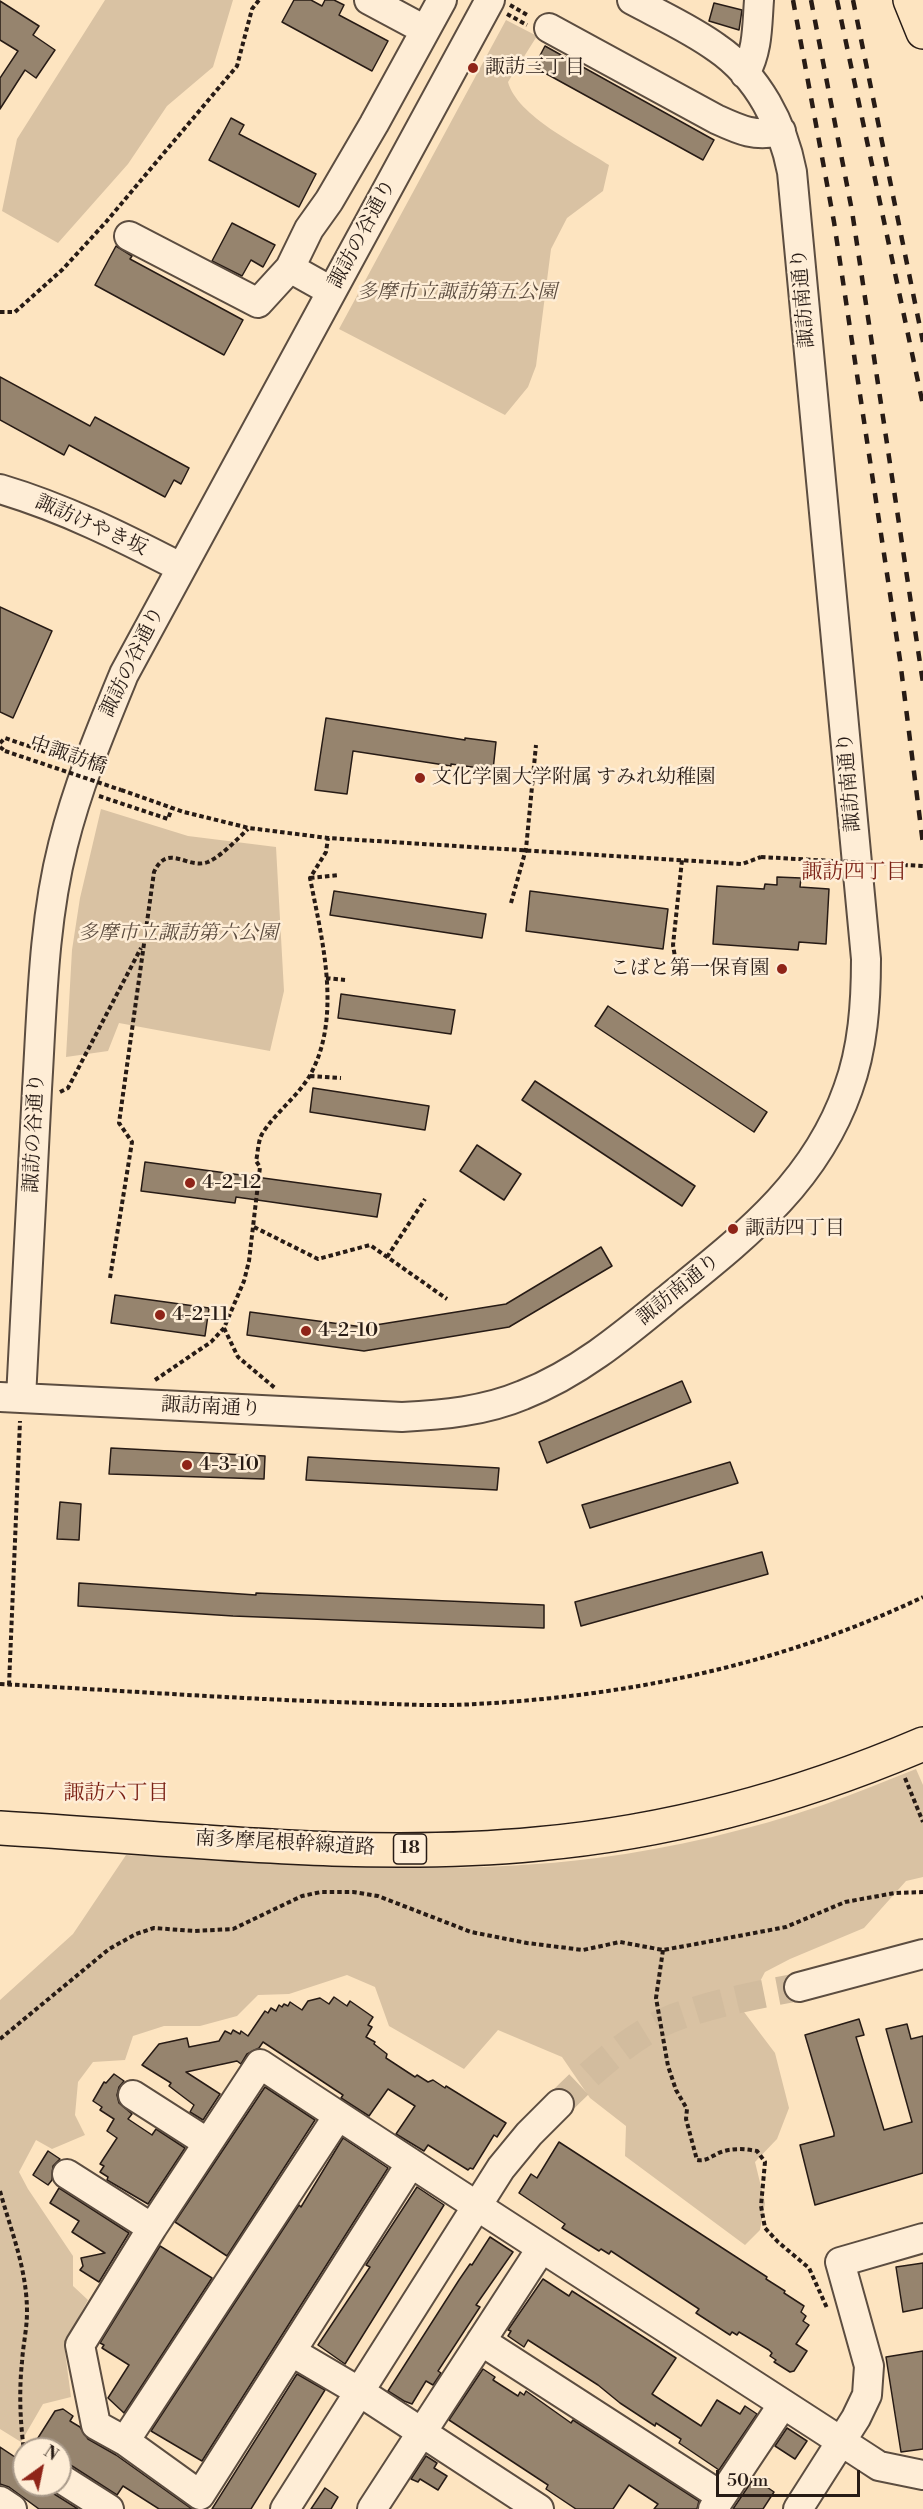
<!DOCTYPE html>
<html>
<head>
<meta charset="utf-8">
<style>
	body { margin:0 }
	#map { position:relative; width:923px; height:2509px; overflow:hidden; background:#fde4c0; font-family:"Libre Bodoni",serif }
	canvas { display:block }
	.north { position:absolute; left:12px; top:2437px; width:60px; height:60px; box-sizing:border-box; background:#feedd6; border:2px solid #a89989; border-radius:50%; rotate:33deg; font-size:16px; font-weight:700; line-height:24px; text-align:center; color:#271b15 }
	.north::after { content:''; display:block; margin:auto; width:21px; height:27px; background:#8f2418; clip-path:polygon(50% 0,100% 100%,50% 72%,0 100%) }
	.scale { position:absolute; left:716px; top:2470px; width:144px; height:27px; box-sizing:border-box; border:3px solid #271b15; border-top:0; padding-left:8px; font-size:18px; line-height:21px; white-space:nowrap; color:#271b15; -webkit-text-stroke:4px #feedd6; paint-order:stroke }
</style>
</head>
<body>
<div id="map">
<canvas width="923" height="2509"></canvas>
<div class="north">N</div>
<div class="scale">50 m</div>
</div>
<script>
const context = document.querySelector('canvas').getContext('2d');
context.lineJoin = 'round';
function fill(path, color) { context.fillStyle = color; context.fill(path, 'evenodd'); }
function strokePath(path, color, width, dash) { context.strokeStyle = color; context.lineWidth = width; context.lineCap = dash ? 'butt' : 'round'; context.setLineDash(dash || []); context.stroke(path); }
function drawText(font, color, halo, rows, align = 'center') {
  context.font = font + ' "Libre Bodoni","Noto Serif JP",serif'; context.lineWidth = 5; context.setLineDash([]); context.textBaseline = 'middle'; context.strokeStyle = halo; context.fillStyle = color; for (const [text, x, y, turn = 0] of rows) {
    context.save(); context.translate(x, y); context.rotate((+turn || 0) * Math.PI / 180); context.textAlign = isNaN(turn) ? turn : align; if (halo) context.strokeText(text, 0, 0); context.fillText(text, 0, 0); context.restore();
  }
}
fill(new Path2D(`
	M105,0H233L213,67L167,106L128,164L58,243L2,211L17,139Z
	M506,20L537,36L508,82C517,116 580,146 609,165L603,191L567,218L551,249L536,366L528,387L505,415L339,329Z
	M101,809L188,836L276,847L284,991L270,1051L119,1023L108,1051L66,1057L72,950L80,898Z
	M916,1769L923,1785V1877L906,1881L864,1928L790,1959L765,1972L744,2012L775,2053L789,2108L777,2139L755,2162L765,2203L760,2230L745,2245L625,2156L626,2126L590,2098L562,2057L498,2030L464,2069L389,2026L375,1987L347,1975L289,1994L258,1995L237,2016L200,2026H164L133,2036L125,2060L93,2062L78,2082L75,2115L85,2135L52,2149L36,2140L19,2172L28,2189L73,2256V2286L88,2300L64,2344L71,2397L43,2404L21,2442L0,2429V2000L73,1934L126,1855C283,1863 441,1878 597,1858C673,1848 750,1830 823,1805C854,1794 885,1781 916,1769Z`), '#d9c2a3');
const building = new Path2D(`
	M294,0H311L322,6L325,0H334L344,5L339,15L388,41L372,71L282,22Z
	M0,1L39,26L33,35L55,50L36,78L25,70L0,109V78L18,51L0,40Z
	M714,3L742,10L739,30L709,21Z
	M545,46L714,140L703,160L534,67Z
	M231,118L244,125L239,134L316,174L299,207L209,160Z
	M232,223L275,245L263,267L251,260L242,276L212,261Z
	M116,246L132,256L130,259L243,320L224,355L95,285Z
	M0,377L90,426L95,417L189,468L181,484L174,480L165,497L69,445L64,455L0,420Z
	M0,607L52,631L13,718L0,712Z
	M326,718L465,740V738L496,742L493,770L451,764V766L353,751L347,794L315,790Z
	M777,877L801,878L800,887L829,889L826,944L799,942L798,950L713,944L717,886L764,889L765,884L777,885Z
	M334,891L486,914L482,938L330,915Z
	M530,891L668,909L663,949L526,931Z
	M341,994L455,1010L451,1034L338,1018Z
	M608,1006L767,1112L754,1132L595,1026Z
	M535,1081L695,1186L682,1206L522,1100Z
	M313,1088L429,1106L425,1130L310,1112Z
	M477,1145L521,1174L504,1200L460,1171Z
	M145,1162L381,1194L377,1217L236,1197L235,1203L141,1191Z
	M601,1247L612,1266L509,1327L364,1351L247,1335L250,1312L363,1327L506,1304Z
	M115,1295L209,1308L205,1336L111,1323Z
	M682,1381L691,1402L547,1463L539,1442Z
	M111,1448L265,1456L264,1479L109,1474Z
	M308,1457L499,1468L497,1490L306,1480Z
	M730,1462L738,1483L590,1528L582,1505Z
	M60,1502L81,1504L79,1540L57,1539Z
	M762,1552L768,1574L581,1626L575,1602Z
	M79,1583L256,1595V1593L544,1605V1628L233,1616L78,1606Z
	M334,1997L347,2006L350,2001L373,2017L368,2025L372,2027L366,2037L375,2042L374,2044L387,2054L386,2058L415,2077L417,2075L428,2082L433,2080L445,2088L446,2086L506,2123L497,2137L494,2135L473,2169L470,2168L468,2170L428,2145L424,2151L396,2134L415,2106L388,2089L369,2116L341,2098L343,2095L263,2042L259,2048L247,2054L241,2064L237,2061L186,2072L220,2094L203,2120L190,2112L194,2105L169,2086L171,2083L142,2065L159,2044L187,2038L189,2047L219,2041L225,2031L231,2034L233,2030L240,2034L241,2031L248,2036L265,2011L268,2013L271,2008L276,2011L279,2005L282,2007L284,2004L288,2006L290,2002L302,2010L308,2001L320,1998L329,2004Z
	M859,2019L864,2035L856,2037L884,2130L912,2122L886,2029L907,2024L911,2039L923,2036V2173L815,2205L800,2145L834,2136V2133L805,2035Z
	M114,2074L124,2081L119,2087L117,2095L119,2103L132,2114L128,2119L152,2135L156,2129L185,2148L148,2204L107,2180L108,2177L100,2172L104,2166L100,2164L117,2138L107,2131L114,2119L100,2110L102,2107L93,2101L104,2082L106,2083Z
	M265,2087L315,2120L227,2256L175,2222Z
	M343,2138L388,2168L202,2461L151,2431L299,2205L301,2207Z
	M559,2142L767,2277L766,2279L785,2291L784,2293L804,2306L801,2312L806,2316L803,2321L809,2325L796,2344L807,2351L794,2371L790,2372L774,2362L776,2360L770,2356L772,2353L769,2350L739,2332L737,2335L732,2332L730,2335L696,2313L699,2309L611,2251L609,2254L601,2249L599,2251L562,2228L565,2224L519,2193L531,2174L537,2178Z
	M48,2151L60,2159L53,2166L52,2180L48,2185L33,2175Z
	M417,2187L444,2205L345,2364L318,2345L370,2267L366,2265Z
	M59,2188L129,2233L99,2282L80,2270L83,2266L81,2258L105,2253L72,2232L79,2221L50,2203Z
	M490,2237L513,2252L476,2305L480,2307L438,2371L441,2373L433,2385L426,2381L412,2404L404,2401L388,2391L459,2280L470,2264L472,2265Z
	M160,2246L212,2278L124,2413L108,2398L129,2365L102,2348L104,2345L100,2343Z
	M923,2263V2308L903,2312L896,2267Z
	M543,2279L569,2296L572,2291L676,2358L652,2394L701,2426L717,2400L740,2414L745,2406L757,2414L719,2470L679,2443L681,2439L656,2423L655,2426L620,2403L598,2385L528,2340L524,2347L508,2336L511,2331L508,2330Z
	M923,2351V2449L901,2452L886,2357Z
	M483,2369L495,2377L493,2380L518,2396L520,2392L524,2395L526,2391L571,2423L573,2420L699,2501L697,2509H654L658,2504L629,2485L613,2509H576L546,2489L548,2485L449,2420Z
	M297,2374L325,2390L251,2509H212Z
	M63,2409L73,2416L70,2421L80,2427L88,2439L116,2455L192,2509H159L123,2486L117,2495L69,2464L60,2462V2449H31L55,2411Z
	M787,2428L807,2441L795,2459L775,2446Z
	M0,2447L24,2463V2485H45L51,2492L78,2509H39L9,2487L0,2484Z
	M426,2456L437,2463L434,2468L447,2476L438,2490L420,2479L418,2482L411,2479Z
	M754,2478L774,2492L763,2509H733Z
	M325,2488L338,2497L331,2509H311Z`);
fill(building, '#96846e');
strokePath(building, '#271b15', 1.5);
strokePath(new Path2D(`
	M559,2104C589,2073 633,2034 673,2018C714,2003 756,1995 799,1987`), '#d2bc9e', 28, [28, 14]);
const minor = new Path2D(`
	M369,0L425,30
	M549,28L716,119C740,130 754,137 781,131
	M745,74C758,50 757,27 759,0
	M129,236L258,303L290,268L309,229L329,201L374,124L442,0
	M290,268L331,291
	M0,489C64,508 122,537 180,567
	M0,1397L402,1417C443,1415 485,1411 523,1395C579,1373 624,1335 670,1297C744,1237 815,1183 848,1089C863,1048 866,1003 866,959L792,172C783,125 758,76 717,48C691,29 660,15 632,0
	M21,1398C26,1295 32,1192 37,1089C42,1008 43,924 63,845C78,785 101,730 124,674L490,0
	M799,1987L923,1954
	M133,2095L208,2143
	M411,2163L200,2495L125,2441L96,2425L80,2345L152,2228L260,2064C465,2200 673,2332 879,2466L923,2475
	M67,2174L152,2228
	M481,2341L721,2496
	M292,2352L360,2392L539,2509
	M125,2441L338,2116
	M60,2478L109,2509
	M0,2501L12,2509
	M285,2509L501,2168L529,2134L559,2104
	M372,2509L541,2249
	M713,2509L783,2404
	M798,2509L856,2418L867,2395L869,2366L840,2262L923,2238`);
const major = new Path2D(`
	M910,0L923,32
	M0,1828C175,1838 362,1861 537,1844C671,1832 799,1797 923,1744`);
strokePath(minor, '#5c4d40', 32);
strokePath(major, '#271b15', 36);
strokePath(new Path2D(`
	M510,5L529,16
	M507,14L527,25
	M0,312H15L63,269L106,222L237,66L252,9L259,0
	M0,743L5,738L66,759
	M0,747L5,751
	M121,790L184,812L249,828L328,838L742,864L761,857
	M99,796L168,819L172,808
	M310,878L339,875
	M511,903L526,849L536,745
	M677,969L673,945L682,860
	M326,978L345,980
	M310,1076L341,1078
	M60,1092L68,1088L141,948
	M254,1227L318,1259L370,1245L447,1299
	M387,1257L425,1199
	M110,1278L132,1142L119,1123L154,872C168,842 187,870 208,862C223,855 236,840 248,829
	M224,1328L238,1357L275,1388
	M155,1380L211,1342L224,1328L244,1281L249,1261L260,1167L256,1161C258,1153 258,1141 262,1134C275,1113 296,1098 309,1077C343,1018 322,940 310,878L326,852L328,838
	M0,1684C112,1690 223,1698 335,1702C382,1703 429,1707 476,1704C630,1696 783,1664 923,1597
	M9,1685L20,1421
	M905,1778L923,1822
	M663,1950L656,1998L668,2066L676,2090L687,2109L686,2119L697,2160C708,2162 713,2154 724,2151C735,2148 746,2149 757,2151L765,2162L761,2206L765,2228L778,2242L809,2268L827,2308
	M0,2039L109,1949L136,1934L154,1928L194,1931L233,1929L302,1896L321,1892H353L378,1896L471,1932L527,1943L583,1950L620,1942L663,1950L696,1944L786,1927L845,1902L895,1893L923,1892
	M0,2191C11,2231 27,2269 27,2312C27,2329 23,2345 22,2362C19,2390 20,2422 24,2450`), '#271b15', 4, [4.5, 3]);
strokePath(minor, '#feedd6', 28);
strokePath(major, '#fde4c0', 33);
strokePath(new Path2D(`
	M793,0L834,222L900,660L923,844
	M811,0L852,211L923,683
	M837,0L923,405
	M853,0L923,342`), '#271b15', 4.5, [10, 10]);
strokePath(new Path2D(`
	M5,751L121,790
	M761,857L923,866`), '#271b15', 4, [4.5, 3]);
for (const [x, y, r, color] of [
	[473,68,6,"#8f2418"],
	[420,778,6,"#8f2418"],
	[782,969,6,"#8f2418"],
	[190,1183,6,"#8f2418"],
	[733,1229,6,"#8f2418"],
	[160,1315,6,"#8f2418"],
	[306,1331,6,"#8f2418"],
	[187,1465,6,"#8f2418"]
]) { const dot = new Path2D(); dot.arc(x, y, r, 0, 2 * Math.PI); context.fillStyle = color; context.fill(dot); strokePath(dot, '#feedd6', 2); }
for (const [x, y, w] of [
	[410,1849,33]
]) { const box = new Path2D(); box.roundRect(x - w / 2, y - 15, w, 30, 4.5); context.fillStyle = '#feedd6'; context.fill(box); strokePath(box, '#271b15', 1.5); }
drawText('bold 18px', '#271b15', null, [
	["18",410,1849]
]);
drawText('20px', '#271b15', '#feedd6', [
	["諏訪三丁目",485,68],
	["文化学園大学附属 すみれ幼稚園",432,778],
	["こばと第一保育園",770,969,"right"],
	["4-2-12",202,1183],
	["諏訪四丁目",745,1229],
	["4-2-11",172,1315],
	["4-2-10",318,1331],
	["4-3-10",199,1465]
], 'left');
drawText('20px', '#271b15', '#feedd6', [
	["諏訪の谷通り",363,234,-62],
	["諏訪南通り",804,298,-95],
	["諏訪けやき坂",91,526,24],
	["諏訪の谷通り",133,662,-64],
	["中諏訪橋",68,756,19],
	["諏訪南通り",850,782,-95],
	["諏訪の谷通り",35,1133,-87],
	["諏訪南通り",679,1290,-39],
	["諏訪南通り",211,1408,3],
	["南多摩尾根幹線道路",285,1844,3]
]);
drawText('italic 20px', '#5c4d40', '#feedd6', [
	["多摩市立諏訪第五公園",457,293],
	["多摩市立諏訪第六公園",178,934]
]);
drawText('21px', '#7a1f14', '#feedd6', [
	["諏訪四丁目",854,873],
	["諏訪六丁目",116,1794]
]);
</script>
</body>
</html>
